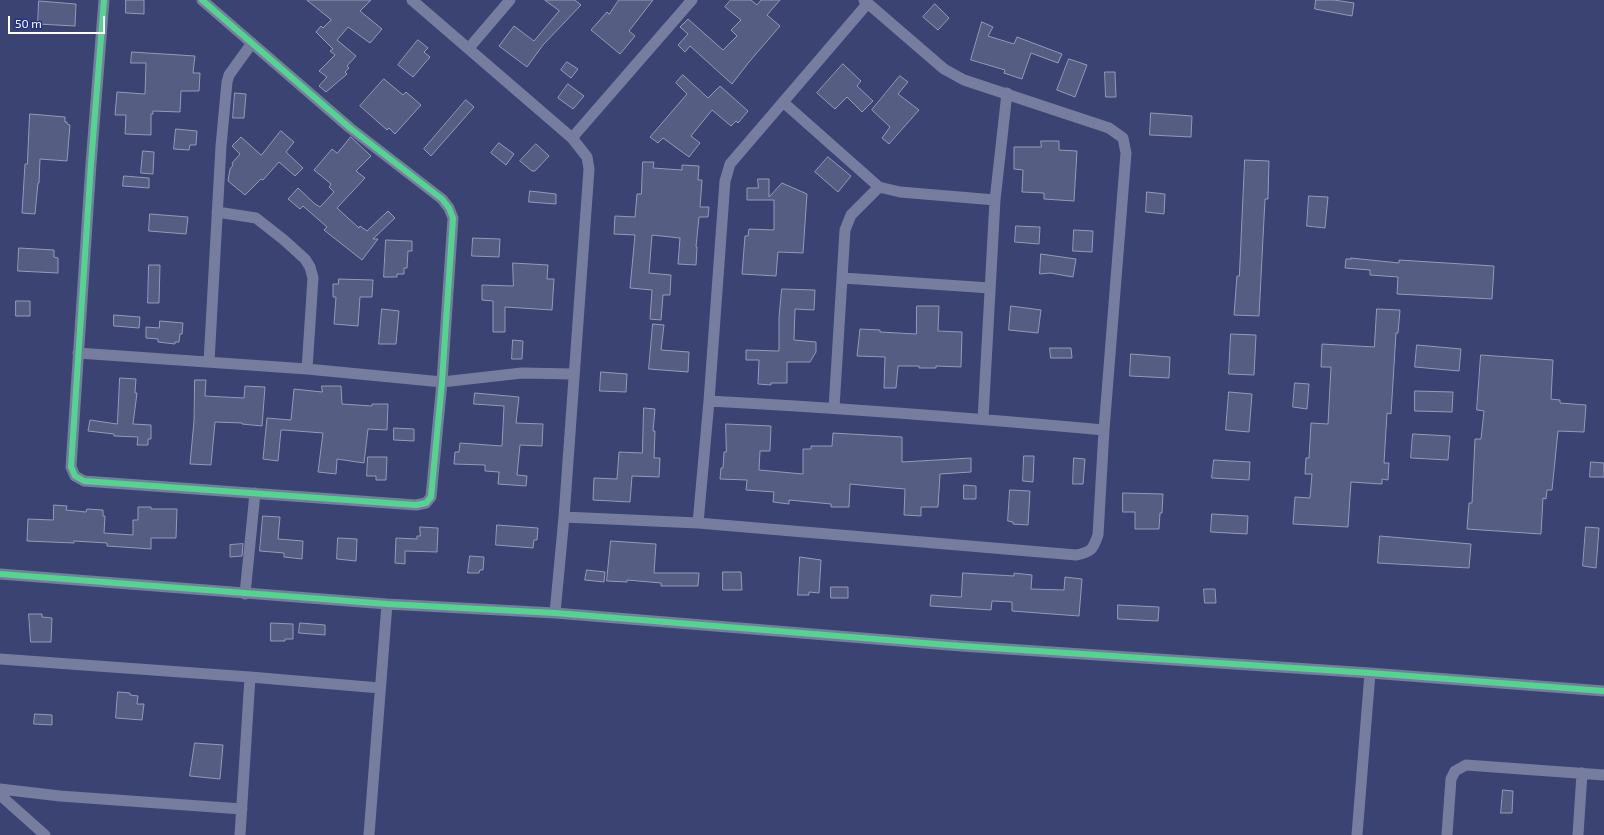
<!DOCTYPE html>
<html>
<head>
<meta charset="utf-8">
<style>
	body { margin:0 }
	#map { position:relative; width:1604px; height:835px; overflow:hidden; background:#3a4372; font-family:"Exo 2",sans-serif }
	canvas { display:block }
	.scale { position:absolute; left:8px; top:16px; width:97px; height:18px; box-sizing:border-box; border:2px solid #fff; border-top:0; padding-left:5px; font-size:12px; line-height:14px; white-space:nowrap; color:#fff; -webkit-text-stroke:3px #22338a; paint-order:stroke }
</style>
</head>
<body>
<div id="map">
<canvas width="1604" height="835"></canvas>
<div class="scale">50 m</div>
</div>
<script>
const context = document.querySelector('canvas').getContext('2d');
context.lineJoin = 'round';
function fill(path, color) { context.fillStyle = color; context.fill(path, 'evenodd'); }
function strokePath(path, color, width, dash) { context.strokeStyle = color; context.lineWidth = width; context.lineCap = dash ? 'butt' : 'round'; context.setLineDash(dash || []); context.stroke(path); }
const building = new Path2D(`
	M126,0H144V14L126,13Z
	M307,0H371L360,11L382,29L370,43L348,27L337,40L356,56L347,66L349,68L345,72L347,74L326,92L319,86L327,77L319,71L335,55L330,51L333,49L316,32L321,26L323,28L331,20Z
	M545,0H575L581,5L543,45L527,67L499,46L514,26L534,41L559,11Z
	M619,0H653L629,31L635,36L620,54L591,30L607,12L609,14Z
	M731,0H751L757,5L761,0H780L767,15L780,26L749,62L732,84L690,46L685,52L678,45L688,34L680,27L688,19L723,50L737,36L731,30L741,20L725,7Z
	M1316,0H1334L1354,3L1352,16L1315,9Z
	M39,1L76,4L75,26L38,24Z
	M935,4L949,18L938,30L923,17Z
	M982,22L993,27L988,36L1014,44L1017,37L1062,54L1058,63L1031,53L1022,79L1004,73L1005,70L971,60Z
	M418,40L428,48L424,52L430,57L413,77L398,65Z
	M132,52L195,56L193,73H200L199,91H181L180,112L153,111V114H151V135L125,134L126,115H115L117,92L145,94L146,63H131Z
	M1069,59L1087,65L1075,97L1057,90Z
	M567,62L578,69L571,78L561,70Z
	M843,64L861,81L857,86L873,101L862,112L847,97L835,109L817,93Z
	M1105,72H1115L1116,97H1106Z
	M683,75L708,98L720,86L748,111L738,123L736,121L731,126L712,110L691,136L700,143L689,157L663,138L658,143L650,137L687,94L676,83Z
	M900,76L908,82L898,94L919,110L889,144L882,138L890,127L872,110Z
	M384,79L403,95L406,92L421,105L395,134L389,128L387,130L360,106Z
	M568,84L584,96L573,109L558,98Z
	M235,93L246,94L244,118H233Z
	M466,100L474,107L431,156L424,149Z
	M1151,113L1192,116L1191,137L1150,135Z
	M30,114L65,117V122H67V124L70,125L67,161L40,159L39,183H38L35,214L22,213L25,164H27Z
	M176,129L197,131L196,145H190L189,150L174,149Z
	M281,131L294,142L286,152L303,168L295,176L279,162L263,180L261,179L245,195L228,181L230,169L233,165L232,163L240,154L232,146L241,137L261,155Z
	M351,137L371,156L356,171L365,178L337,208L359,228L360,226L367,231L388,211L395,218L373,239H378L362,260L324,230L327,227L303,206L300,209L288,199L298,188L315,204L320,207L334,192L329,187L331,184L314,170L332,149L337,153Z
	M1041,141H1059V150L1077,151L1074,201L1044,199V193L1022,192L1023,170L1014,169V147H1041Z
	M499,143L514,154L506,165L491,153Z
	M536,144L549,156L535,171H532L520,161Z
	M143,151L154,152L153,174L141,173Z
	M828,157L851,176L838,192L815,172Z
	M1245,160L1269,161L1268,199H1265L1259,316L1234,315L1237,276H1239Z
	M643,162H654L653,168L682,170V165L699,166L698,180H702L700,207H709L708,217H699L696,247H697L696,265L678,264L680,238L652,235L649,273L671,275L670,295H663L661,320L650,319L652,290L630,288L635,235L614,234L615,216L635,217L637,194H641Z
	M124,176L149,178V188L123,186Z
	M758,179H769V197L782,183L807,194L803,253L778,252L776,276L742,274L745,236H748L749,229L774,230V200H747V188H758Z
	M530,191L556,194V204L529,202Z
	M1147,192L1165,194L1164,214L1146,212Z
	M1309,196L1328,197L1325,228L1307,226Z
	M150,214L188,217L186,234L149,231Z
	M1016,226L1040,227L1039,244L1015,242Z
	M1074,230L1093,231L1092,252L1073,251Z
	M473,238L500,239L499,257L472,256Z
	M386,240L412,241V251H408L407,268H404V274H397V277H384Z
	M19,248L54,250V257L58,258V273L18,271Z
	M1041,254L1076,259L1073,277L1050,273L1040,274Z
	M1351,258L1399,263V260L1494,266L1492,299L1397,294L1398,277L1370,275V270L1345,268L1346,259H1351Z
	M513,263L548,265L547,279H554L552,310L505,307V332H493V301L482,300V285L513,286Z
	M149,265H160L159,303H148Z
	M339,279L373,280L372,297H360L358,326L334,324L336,297H333V284H338Z
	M782,289L815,290L814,310L795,309L794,340L816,342V352L810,362H787V383H771V385L758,384L759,360H746V350L779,351V318Z
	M16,301H30V316H16Z
	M917,306H939L938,331L962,332L961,367L936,366V368H919V366H898L896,388H884L885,357L857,356L860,329L880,330V332L916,334Z
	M1011,306L1041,310L1038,333L1009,330Z
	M382,309L399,311L396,344H379Z
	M1377,309L1400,310L1398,333H1396L1391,414L1387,413L1384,463H1389L1388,480L1382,479V484L1351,482L1348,527L1293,524L1295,497L1310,498L1312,474H1305L1306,458H1309L1311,423L1328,424L1331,367H1321L1322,344L1374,347Z
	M114,315L140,317L139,328L114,326Z
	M160,321L183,323L182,334H180L179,342H175V344L158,342V339L146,338V327L159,328Z
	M653,324L664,325L661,350L689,352L688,372L649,369Z
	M1231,334L1256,335L1254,375L1229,374Z
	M513,340L523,341L522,359H512Z
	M1417,345L1461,349L1459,371L1415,367Z
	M1050,348H1071L1072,358H1051Z
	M1131,354L1170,357L1169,378L1130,376Z
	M1481,355L1553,360L1551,399L1560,400V403L1586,405L1584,432L1558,431L1552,490H1547L1546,499L1543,498L1541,534L1467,529L1469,503H1472L1475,439H1481L1484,411L1477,410Z
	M601,372L627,374L626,392L600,391Z
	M120,378L136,379L135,393H137L133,424L151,425V439H148V445H137L138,437L114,436V434L88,431L90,420L117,424Z
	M195,380H206L205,396L244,398L245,386L265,387L262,426L242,424V423L215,422L211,465L190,464L194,421Z
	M1295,383L1309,384L1307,409L1293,407Z
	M322,386H341L342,404L372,406V404H388L387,430L368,429L364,463L337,459L336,474L318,472L323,433L284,430H281L278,461L263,459L267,418L291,420L294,389L322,392Z
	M1415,391L1453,392L1452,412L1415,411Z
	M1229,392L1252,394L1249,432L1226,430Z
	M475,393L519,397L516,423L543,424L542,446L520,445L517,475L527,476L526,486L498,484L499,472L485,471V465L454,464L455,452H459L460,443L502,446L504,406L474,404Z
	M644,408L655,409L653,431H655L654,458H660L659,477L632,476L630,502L593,500L594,478L617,479L619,452L642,453Z
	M726,424L771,426L770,451H760L759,470L803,474V449H811V446H832L833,433L902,437V462L971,458V472L940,474L938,507H921V516L904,515L905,489L881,487L850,484L849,507H831V504L789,500V504L773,502L774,492L746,490L747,480L720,479L721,468H723L724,452H726Z
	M394,428L414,429V441L394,440Z
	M1413,434L1450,436L1448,460L1411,458Z
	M1024,456H1034L1033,482L1023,481Z
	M368,457H387L386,480H376V476H367Z
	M1074,458L1085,459L1083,484H1073Z
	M1214,460L1250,462L1249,480L1212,478Z
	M1591,462L1604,463V477H1590Z
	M964,485L976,486V499H964Z
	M1010,490L1030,491L1028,525L1013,524V522L1008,521Z
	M1123,493L1163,494L1162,513H1160L1159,529H1135V512H1123Z
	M54,505L67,506L66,510L86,512L87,509L103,510V516H105L104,533L133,535V520H138V507H151V509H177L176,538H151V549L107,546V543L74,541V543L27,541L28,519L53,520Z
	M1212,514L1248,516L1247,534L1211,532Z
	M263,516L280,517L278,539L303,541L302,559L284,557V553L260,551Z
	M497,525L538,528L537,540H534L533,548L496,545Z
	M420,527L438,528L437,552L405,551V564L395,563L396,538L417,539V536H420Z
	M1586,527L1599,528L1596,568L1583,566Z
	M1380,536L1471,544L1469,568L1378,563Z
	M338,538L357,539L356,561L337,559Z
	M611,541L656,544L654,573H699L698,586H661V583L627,580V582L607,581Z
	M243,544L242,556L230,557V545Z
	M470,556L484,557L483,570H480L479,573H468Z
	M800,557L821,560L819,593L809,592V595H798Z
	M587,570L605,572L604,582L585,580Z
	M723,572H741L742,590H723Z
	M963,573L1014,576V573L1032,575L1031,589L1064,590L1065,577L1082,579L1079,616L1012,611V602L992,601L991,610L930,606L931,595L961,597Z
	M831,587H848V598H831Z
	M1204,589H1215L1216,603H1205Z
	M1118,605L1159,607L1158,621L1118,619Z
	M29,614H42V617L52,618L51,642H31Z
	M271,623L293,624V639H285V641H271Z
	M300,623L325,625V635L299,633Z
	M118,692L130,693V695L138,696L137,704H144L142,720L116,718Z
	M35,714L52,715V725L34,724Z
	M195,743L223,745L220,779L190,776Z
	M1503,790L1513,791L1512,813H1501Z`);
fill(building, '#565d83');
strokePath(building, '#959ab5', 1);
strokePath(new Path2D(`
	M104,0L91,164L71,467L75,476L84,481L416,505L426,503L431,497L442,382L453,218L449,208L442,199L350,128L202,0
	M412,0L572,138L587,157L589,169L564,517L555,613
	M469,48L510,0
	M783,102L879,187L900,192L995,200
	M572,138L692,0
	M217,212L256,218L284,240L305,259L310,267L313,278L307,369
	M843,278L990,288
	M78,353L307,369L442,382L522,373L573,374
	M209,362L221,146L227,82L229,75L252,43
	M709,401C841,408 972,418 1104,430
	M834,408L845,230L851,215L879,187
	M983,419L995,200L1007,93
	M564,517L698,523L1076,555C1092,552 1093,549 1098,535L1104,430L1126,153L1123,138L1109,128L964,80L944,69L864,0
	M698,523L709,401L725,181L730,164L868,3
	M0,574L387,604L555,613L961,646L1370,673L1604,691
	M245,594L255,493
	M0,659L250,677L380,688
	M0,789L60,796L242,809
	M0,795L45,835
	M240,835L250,677
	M369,835L387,604
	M1357,835L1370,673
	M1447,835L1451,779L1455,771L1466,765L1604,775
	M1578,835L1582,773`), '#767d9f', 11);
strokePath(new Path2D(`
	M104,0L91,164L71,467L75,476L84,481L416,505L426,503L431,497L442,382L453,218L449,208L442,199L350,128L202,0
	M0,574L387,604L555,613L961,646L1370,673L1604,691`), '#53d58f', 6);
</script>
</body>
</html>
